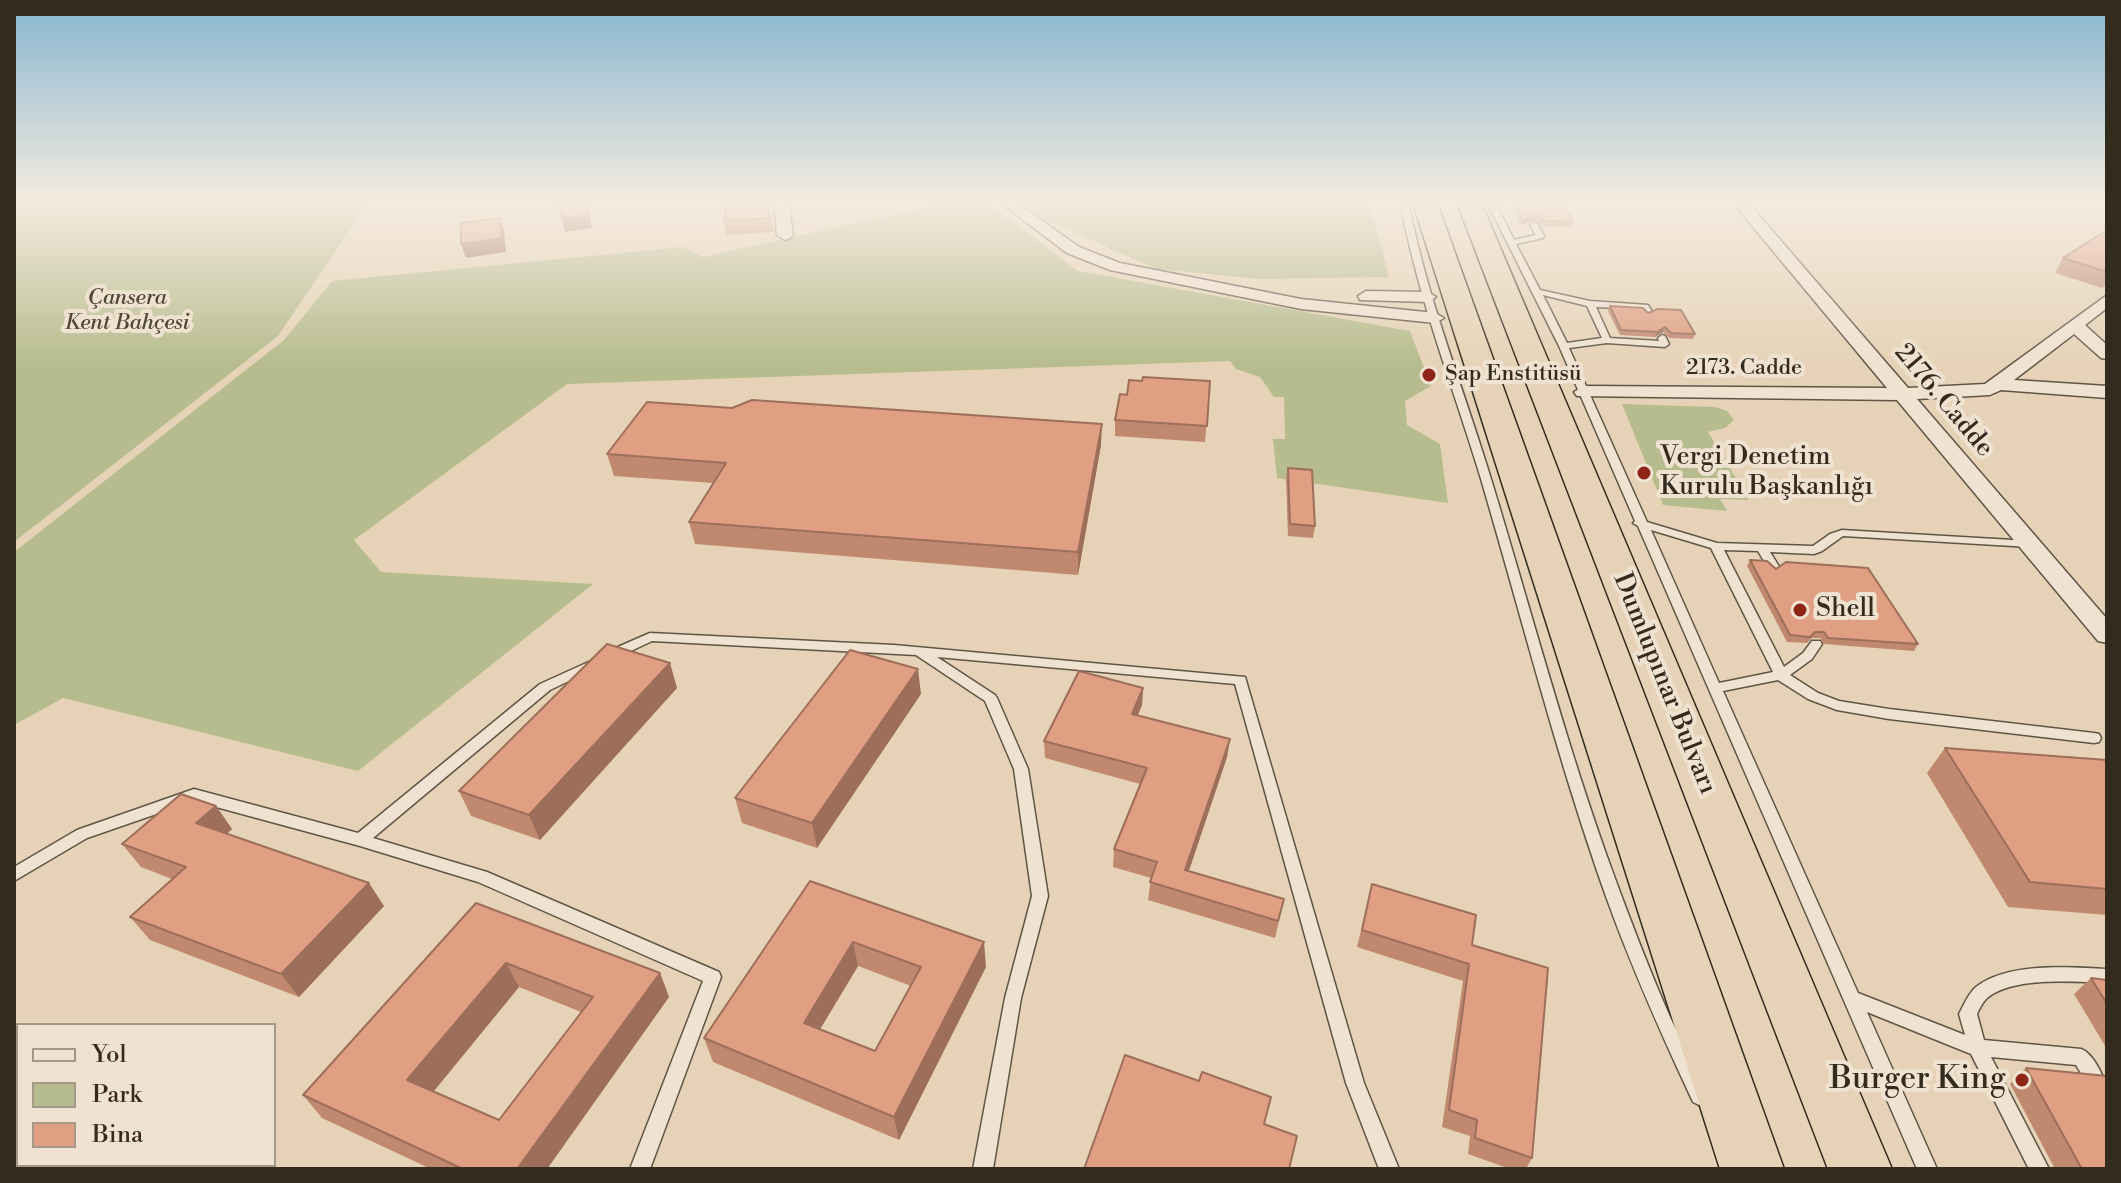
<!DOCTYPE html>
<html>
<head>
<meta charset="utf-8">
<style>
	body { margin:0 }
	#map { position:relative; width:2121px; height:1183px; overflow:hidden; background:#e6d3b7; font-family:"Libre Bodoni",serif }
	canvas { display:block }
	.frame { position:absolute; inset:0; border:16px solid #342b1f; pointer-events:none }
	.legend { position:absolute; left:16px; top:1023px; width:260px; height:144px; box-sizing:border-box; background:#efe2d0; border:2px solid #a49989; margin:0; padding:10px 14px; list-style:none; font-size:24px; color:#342b1f }
	.legend li { display:flex; align-items:center; gap:16px; height:40px }
	.legend b { width:40px; border:2px solid #a49989 }
</style>
</head>
<body>
<div id="map">
<canvas width="2121" height="1183"></canvas>
<div class="frame"></div>
<ul class="legend">
<li><b style="height:10px;background:#efe2d0"></b>Yol</li>
<li><b style="height:22px;background:#b6bc8d"></b>Park</li>
<li><b style="height:22px;background:#e09e82"></b>Bina</li>
</ul>
</div>
<script>
const context = document.querySelector('canvas').getContext('2d');
context.lineJoin = 'round';
function fill(path, color) { context.fillStyle = color; context.fill(path, 'evenodd'); }
function strokePath(path, color, width, dash) { context.strokeStyle = color; context.lineWidth = width; context.lineCap = dash ? 'butt' : 'round'; context.setLineDash(dash || []); context.stroke(path); }
function drawText(font, color, halo, rows, align = 'center') {
  context.font = font + ' "Libre Bodoni",serif'; context.lineWidth = 8; context.setLineDash([]); context.textBaseline = 'middle'; context.strokeStyle = halo; context.fillStyle = color; for (const [text, x, y, turn = 0] of rows) {
    context.save(); context.translate(x, y); context.rotate((+turn || 0) * Math.PI / 180); context.textAlign = isNaN(turn) ? turn : align; if (halo) context.strokeText(text, 0, 0); context.fillText(text, 0, 0); context.restore();
  }
}
fill(new Path2D(`
	M14,200H370L278,336L14,542Z
	M960,200H985L1078,271L1410,331L1431,386L1405,401L1407,425L1440,444L1448,503L1277,478L1273,439H1285L1284,397H1274L1260,377L1236,369L1230,361L567,384L354,540L381,572L593,584L358,771L63,698L14,725V552L284,340L332,281L683,247L703,257Z
	M1020,200H1369L1389,277L1259,279L1157,269L1043,219Z
	M1622,404L1715,407L1727,411L1734,420L1725,428L1708,432L1749,500L1720,499L1727,511L1663,505Z`), '#b6bc8d');
const service = new Path2D(`
	M1400,200H1408C1426,296 1463,386 1491,479C1531,610 1566,744 1613,873C1631,922 1650,972 1671,1019C1683,1045 1697,1070 1708,1096L1705,1102L1699,1105L1693,1102C1657,1025 1623,948 1596,868C1552,739 1519,608 1481,479C1453,386 1417,296 1400,200Z
	M1486,200H1494L1514,240L1536,235L1530,225L1534,223H1537L1544,236L1543,238L1516,244L1540,290L1590,301L1648,305L1653,313L1652,315H1646L1642,309L1596,307L1610,338L1659,341L1658,338L1662,335L1665,336L1669,344L1665,347L1607,343L1569,348L1647,522L1717,543L1813,546L1830,534L1842,530L2030,541L2036,544L2030,547L1843,536L1822,551L1814,554L1770,552L1780,568L1774,572L1770,571L1758,551L1724,550L1784,667L1803,653L1812,641H1820L1822,644L1812,659L1790,675L1818,693L1839,701L1889,709L2094,733L2099,734L2101,738L2099,742L2094,743L1889,719L1837,710L1808,699L1778,680L1723,691L1858,993L1965,1035L1959,1014C1964,1005 1968,994 1976,987C2007,962 2070,967 2107,969V983C2075,982 2013,976 1987,998C1982,1003 1980,1008 1977,1014L1984,1040L2081,1049C2093,1053 2108,1081 2105,1093L2099,1096L2093,1093L2076,1065L1991,1057L2049,1169H2029L1971,1054L1867,1012L1937,1169H1917L1638,526L1633,523L1635,521L1559,346ZM1543,295L1587,306L1602,338L1567,343ZM1651,530L1711,548L1773,672L1719,683Z
	M650,633L894,645L1245,677L1364,1083L1399,1169H1379L1346,1083L1235,684L937,657L995,695L997,698L1028,769L1048,896L1021,998L993,1169H973L1005,998L1032,896L1014,769L985,701L916,655L652,641L614,659L609,660L603,656L604,653Z
	M593,660L598,661L599,664L598,667L550,690L373,838L487,872L719,972L721,977L650,1169H630L703,981L478,882L360,846L194,801L87,838L14,881V867L77,830L194,789L358,833L540,684Z`);
const minor = new Path2D(`
	M774,200H788L793,235L790,238L785,240L777,235Z
	M997,200H1013L1079,247L1120,263L1301,299L1435,313L1444,318L1435,323L1301,309L1110,270L1067,253Z
	M1735,200H1749L1750,205L1908,388L1985,384L2107,295V308L2085,325L2107,345V359L2101,358L2074,334L2014,380L2107,386V398L2001,390L1990,395L1917,399L2107,619V643L2098,641L1897,400L1577,396L1574,392L1584,386L1887,388L1738,209Z
	M1366,291L1428,292L1436,297L1428,302L1360,300L1358,296Z`);
const trunk = new Path2D(`
	M1412,200H1436L1784,1169H1720Z
	M1456,200H1480L1892,1169H1828Z`);
strokePath(service, '#605545', 3);
strokePath(minor, '#605545', 3);
strokePath(trunk, '#342b1f', 3);
fill(service, '#efe2d0');
fill(minor, '#efe2d0');
fill(trunk, '#e6d3b7');
fill(new Path2D(`
	M1511,200H1521L1573,222L1571,227L1542,226L1537,220L1521,225Z
	M771,218L774,232L726,235L724,221Z
	M2107,230V285L2102,288L2055,273L2063,258Z
	M1610,306L1648,313L1695,334L1693,339L1669,338L1663,332L1655,337L1620,335L1608,311Z
	M1142,381H1210L1205,442L1115,436V420L1127,395Z
	M1101,445L1078,575L695,544L689,522L713,483L614,476L607,454Z
	M1288,468L1315,526L1313,538L1288,536L1286,480Z
	M1750,560L1776,569L1918,644L1914,651L1824,644L1820,638H1812L1807,643L1787,642L1747,566Z
	M677,688L540,840L471,816L459,791Z
	M1143,688L1142,705L1138,715L1230,739L1227,757L1189,871L1284,899L1275,938L1148,900L1151,878L1113,867L1114,849L1140,784L1045,758L1044,741Z
	M921,694L817,848L742,823L735,798Z
	M1945,748L2107,760V915L2008,907L1927,773Z
	M216,806L232,829L227,834L384,906L299,997L150,940L130,917L172,879L141,867L122,844Z
	M810,881L986,967L899,1140L713,1062L704,1038ZM858,966L911,986L875,1051L820,1029Z
	M1372,884L1472,945L1532,1158L1526,1169H1510L1468,1154L1470,1136L1442,1127L1463,981L1357,947Z
	M476,903L660,973L669,997L547,1169H431L322,1118L303,1095ZM519,987L581,1012L499,1120L434,1091Z
	M2091,978L2107,980V1049L2074,994Z
	M2026,1068L2107,1169H2055L2010,1084Z`), '#c18870');
fill(new Path2D(`
	M586,200L592,228L565,232L562,219Z
	M1538,215L1537,220L1521,225L1523,220Z
	M500,218L504,231L506,252L466,258L461,244Z
	M1665,327L1663,332L1655,337L1657,332Z
	M1102,424L1101,445L1078,575V552Z
	M670,663L677,688L540,840L529,815Z
	M918,669L921,694L817,848L812,823Z
	M1143,688L1142,705L1131,731L1132,714Z
	M1230,739L1227,757L1183,888L1185,870Z
	M216,806L232,829L213,846L196,823Z
	M369,883L384,906L299,997L281,974Z
	M853,942L858,966L810,1046L804,1023Z
	M984,942L986,967L899,1140L894,1117Z
	M506,963L519,987L424,1103L407,1080Z
	M660,973L669,997L547,1169H517Z`), '#9d6f5b');
const building = new Path2D(`
	M558,200H585L589,215L562,219Z
	M727,200H762L771,218L724,221Z
	M1514,200H1561L1573,222L1543,221L1538,215L1523,220Z
	M500,218L502,238L461,244V223Z
	M2107,230V272L2063,258Z
	M1610,306L1643,308L1648,313L1658,309L1681,310L1695,334L1671,333L1665,327L1657,332L1621,330Z
	M1143,377L1210,381L1207,426L1115,420L1120,394L1127,395L1129,380L1142,381Z
	M752,400L1102,424L1078,552L689,522L726,463L607,454L647,402L732,408Z
	M1288,468L1312,470L1315,526L1290,524Z
	M1750,560L1767,561L1776,569L1786,562L1868,568L1918,644L1828,638L1824,632H1815L1810,637L1790,635Z
	M607,644L670,663L529,815L459,791Z
	M850,650L918,669L812,823L735,798Z
	M1079,671L1143,688L1132,714L1230,739L1185,870L1284,899L1278,921L1150,882L1157,862L1114,849L1147,768L1044,741Z
	M1945,748L2107,760V889L2030,882Z
	M181,794L216,806L196,823L369,883L281,974L130,917L186,867L122,844Z
	M810,881L984,942L894,1117L704,1038ZM853,942L921,967L875,1051L804,1023Z
	M1372,884L1476,915L1472,945L1548,968L1532,1158L1475,1138L1477,1120L1449,1110L1469,964L1362,930Z
	M476,903L660,973L517,1169H463L303,1095ZM506,963L593,997L499,1120L407,1080Z
	M2091,978L2107,980V1004Z
	M1125,1055L1199,1081L1202,1072L1271,1097L1264,1124L1297,1136L1289,1169H1084Z
	M2026,1068L2107,1076V1169H2082Z
	M47,1165H265L273,1169H43Z`);
fill(building, '#e09e82');
strokePath(building, '#9d6f5b', 2);
const sky = context.createLinearGradient(0, 0, 0, 366);
sky.addColorStop(0, '#87b6d0');
sky.addColorStop(0.55, '#f4ebdf');
sky.addColorStop(1, '#f4ebdf00');
context.fillStyle = sky;
context.fillRect(0, 0, 2121, 366);
for (const [x, y, r, color] of [
	[1429,375,8,"#8f2418"],
	[1644,473,8,"#8f2418"],
	[1800,610,8,"#8f2418"],
	[2022,1080,8,"#8f2418"]
]) { const dot = new Path2D(); dot.arc(x, y, r, 0, 2 * Math.PI); context.fillStyle = color; context.fill(dot); strokePath(dot, '#efe2d0', 3); }
drawText('italic 22px', '#4e4835', '#efe2d0', [
	["Çansera",127,299],
	["Kent Bahçesi",127,324]
]);
drawText('22px', '#342b1f', '#efe2d0', [
	["2173. Cadde",1744,369]
]);
drawText('22px', '#342b1f', '#efe2d0', [
	["Şap Enstitüsü",1445,375]
], 'left');
drawText('26px', '#342b1f', '#efe2d0', [
	["2176. Cadde",1943,401,50],
	["Dumlupınar Bulvarı",1664,684,68]
]);
drawText('26px', '#342b1f', '#efe2d0', [
	["Vergi Denetim",1660,458],
	["Kurulu Başkanlığı",1660,488],
	["Shell",1816,610]
], 'left');
drawText('32px', '#342b1f', '#efe2d0', [
	["Burger King",2006,1080]
], 'right');
</script>
</body>
</html>
